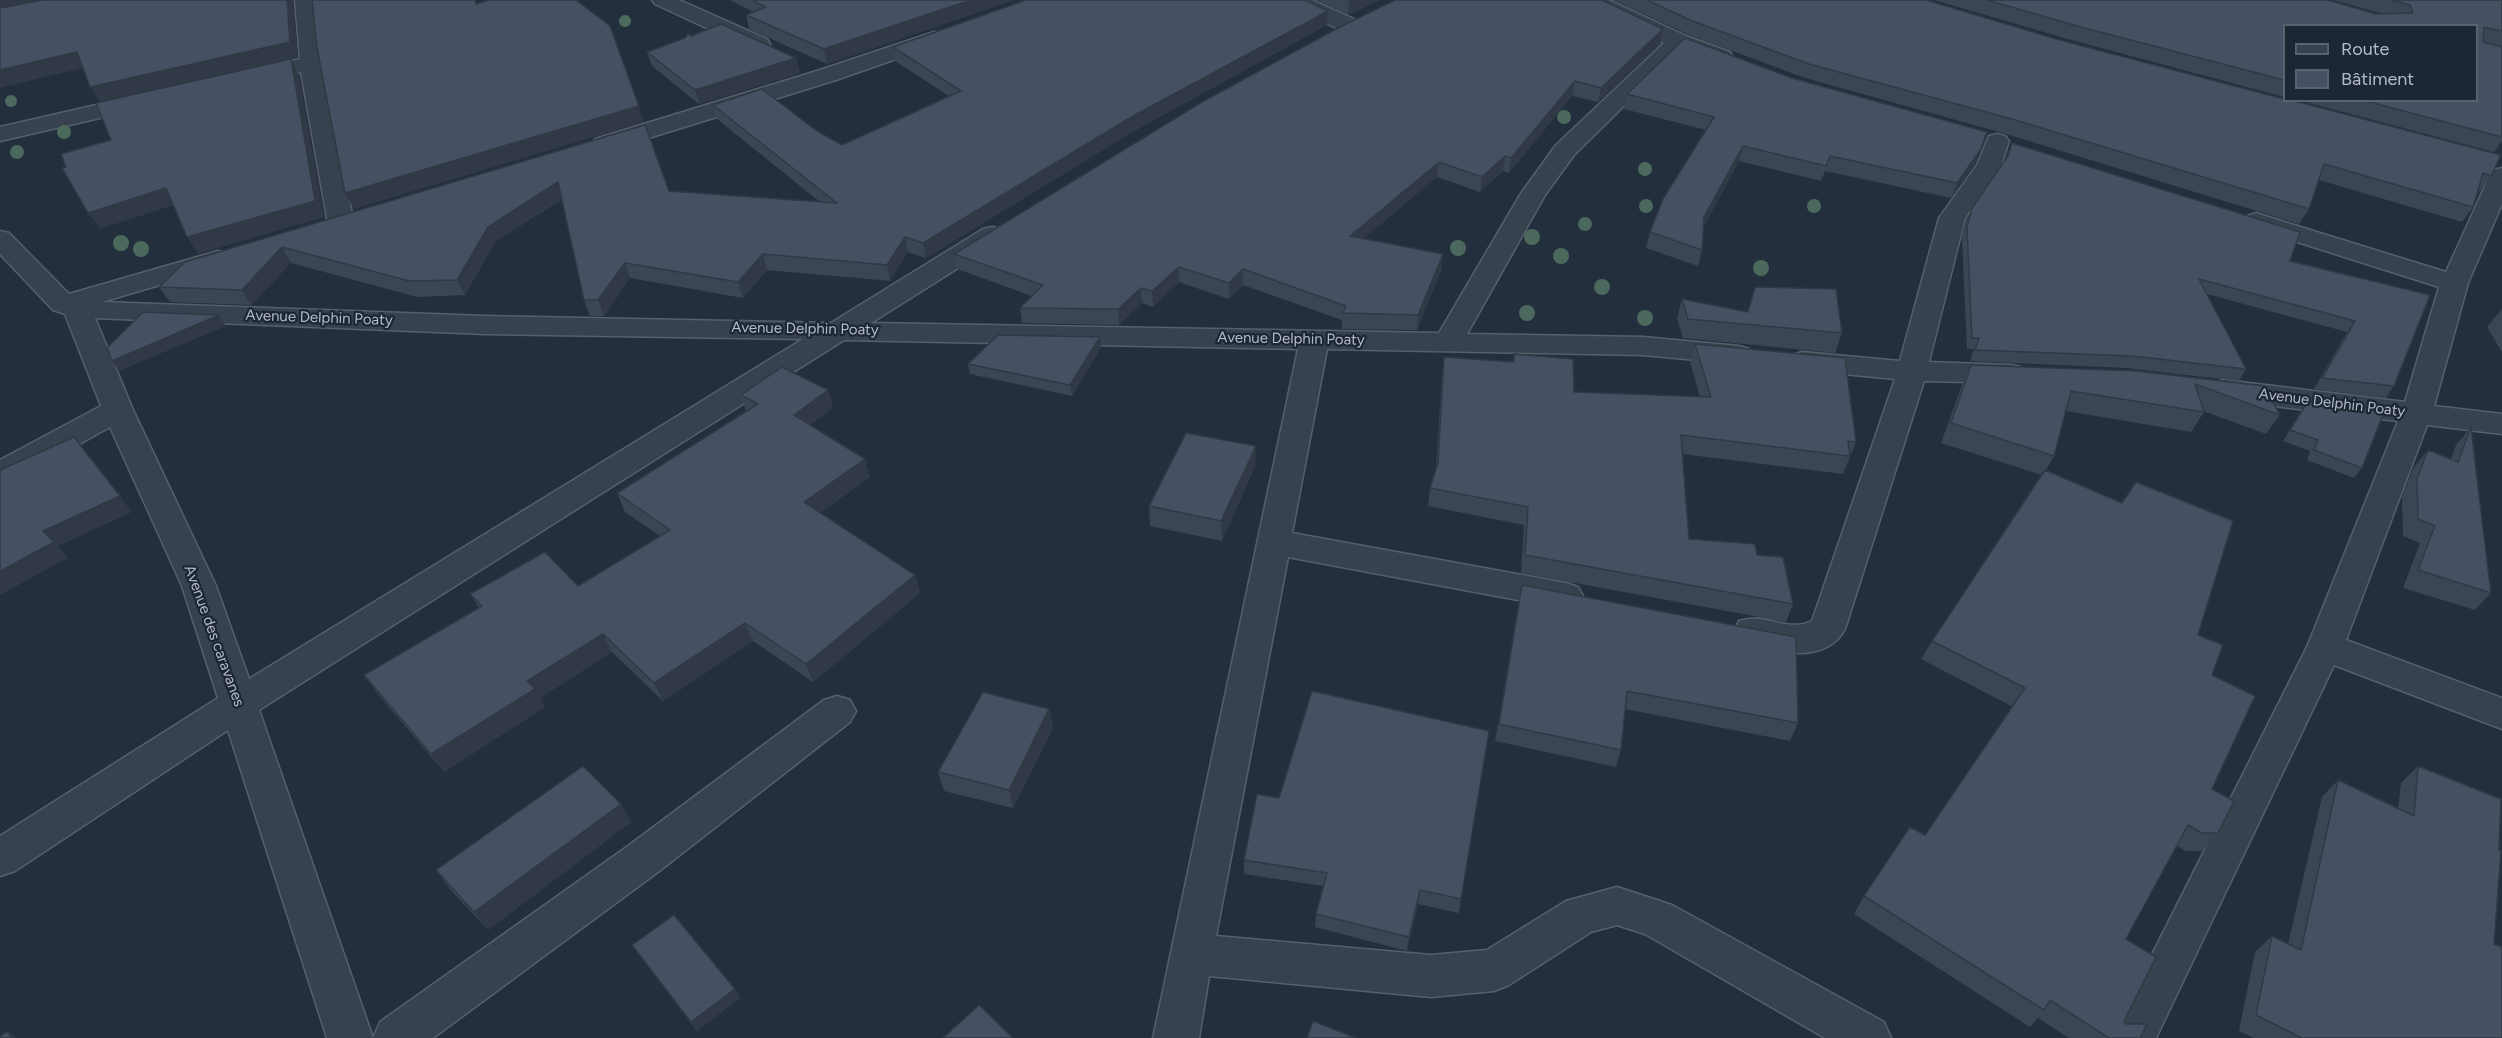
<!DOCTYPE html>
<html>
<head>
<meta charset="utf-8">
<style>
	body { margin:0 }
	#map { position:relative; width:2502px; height:1038px; overflow:hidden; background:#242f3e; font-family:Figtree,sans-serif }
	canvas { display:block }
	.legend { position:absolute; left:2283px; top:24px; width:195px; height:78px; box-sizing:border-box; background:#1d2633; border:2px solid #59626f; margin:0; padding:8px 10px; list-style:none; font-size:18px; color:#b4bcc9 }
	.legend li { display:flex; align-items:center; gap:12px; height:30px }
	.legend b { width:30px; border:2px solid #59626f }
</style>
</head>
<body>
<div id="map">
<canvas width="2502" height="1038"></canvas>
<ul class="legend">
<li><b style="height:8px;background:#38414e"></b>Route</li>
<li><b style="height:16px;background:#455162"></b>Bâtiment</li>
</ul>
</div>
<script>
const context = document.querySelector('canvas').getContext('2d');
context.lineJoin = 'round';
function strokePath(path, color, width, dash) { context.strokeStyle = color; context.lineWidth = width; context.lineCap = dash ? 'butt' : 'round'; context.setLineDash(dash || []); context.stroke(path); }
function fill(path, color) { context.fillStyle = color; context.fill(path, 'evenodd'); }
function drawText(font, color, halo, rows, align = 'center') {
  context.font = font + ' Figtree,sans-serif'; context.lineWidth = 4.5; context.setLineDash([]); context.textBaseline = 'middle'; context.strokeStyle = halo; context.fillStyle = color; for (const [text, x, y, turn = 0] of rows) {
    context.save(); context.translate(x, y); context.rotate((+turn || 0) * Math.PI / 180); context.textAlign = isNaN(turn) ? turn : align; if (halo) context.strokeText(text, 0, 0); context.fillText(text, 0, 0); context.restore();
  }
}
const street = new Path2D(`
	M295,0H315L322,63L354,224L350,230L341,232L332,230L328,224L301,72L250,84L242,82L239,77L242,72L300,59Z
	M652,0H679L767,39L770,44L767,49L759,51L751,49L655,4Z
	M1285,0H1312L1356,20L1359,25L1356,30L1348,31L1340,30L1288,4Z
	M1582,0H1609L1686,36L1730,52L1733,57L1730,62L1722,64L1714,62L1681,50L1574,155L1545,195L1467,334L1643,337L1739,346L1749,349L1754,355L1749,361L1739,364L1643,355L1327,349L1292,533L1566,583L1578,587L1583,596L1578,605L1566,609L1288,557L1216,936L1431,955L1487,950L1566,901L1617,887L1672,905L1884,1022L1891,1038H1825L1645,934L1617,925L1591,932L1509,985L1494,991L1431,997L1209,976L1199,1038H1153L1298,349L844,340L259,710L373,1038H327L228,730L15,871L0,876V836L218,698L182,586L110,427L11,482L0,485V460L101,406L65,314L53,310L0,254V231L9,233L69,294L218,251L227,253L231,259L227,265L102,302L485,316L831,323L983,229L992,227L1001,229L1005,235L1001,241L871,323L1439,333L1520,195L1556,145L1664,43L1585,4ZM95,318L485,334L803,339L249,679L216,586L133,410Z
	M934,32L942,33L945,38L942,43L836,80L613,149L604,151L595,149L592,144L595,139L820,70Z
	M144,94L152,96L156,101L152,106L0,141V127Z
	M1997,134L2005,136L2009,141L2001,165L1965,218L1929,362L2011,365L2021,367L2026,374L2021,381L2011,383L1924,381L1845,629C1824,667 1772,651 1739,641L1734,631L1739,621C1768,612 1786,633 1812,621L1895,379L1802,370L1792,367L1787,361L1792,355L1802,352L1900,361L1939,218L1977,165L1989,136Z
	M2502,168V204L2468,283L2434,406L2502,414V434L2427,425L2346,640L2502,698V729L2334,665L2156,1038H2110L2307,647L2398,421L2224,400L2213,397L2209,390L2213,383L2224,380L2405,402L2439,287L2247,226L2243,221L2247,216L2256,213L2265,216L2446,272L2490,175L2493,170Z
	M837,696L850,700L856,711L850,722L658,872L433,1038H373L380,1022L628,846L824,700Z`);
strokePath(street, '#565f6c', 3);
fill(street, '#38414e');
context.fillStyle = '#4b6a5d';
for (const [x, y, r] of [
	[625,21,6],
	[11,101,6],
	[1564,117,7],
	[64,132,7],
	[17,152,7],
	[1645,169,7],
	[1646,206,7],
	[1814,206,7],
	[1585,224,7],
	[1532,237,8],
	[121,243,8],
	[1458,248,8],
	[141,249,8],
	[1561,256,8],
	[1761,268,8],
	[1602,287,8],
	[1527,313,8],
	[1645,318,8]
]) { context.beginPath(); context.arc(x, y, r, 0, 2 * Math.PI); context.fill(); }
fill(new Path2D(`
	M730,0H1014L827,64L749,29L746,15L753,12Z
	M1317,0H1380L1348,15Z
	M1614,0H1926L2491,176L2480,191L2478,190L2473,207L2462,222L2319,180L2309,209L2299,224L2006,134L1805,78L1687,34Z
	M1934,0H2328L2376,14H2384L2333,0H2502V141L2494,152L2298,100H2476L2284,26V97L2071,40Z
	M1327,25L1134,131L926,258L908,252L890,281L767,270L743,298L630,278L604,316H590L584,300L562,199L495,242L465,295L417,297L291,263L251,305L170,302L159,287L645,125L669,191L820,202L717,119L713,105L817,131L842,145L949,96L895,61L893,47Z
	M1663,29L1660,44L1598,102L1572,96L1509,173L1503,171L1480,192L1437,177L1364,238L1443,254L1441,270L1417,330L1342,329V320L1243,285L1229,299L1179,282L1153,307L1142,303L1119,325L1022,323L1020,308L1032,296L957,269L954,254Z
	M691,36L796,58L800,73L699,104L652,66L647,52Z
	M1627,94L1975,164L1951,198L1825,171L1821,181L1739,161L1704,226L1702,250L1698,266L1646,248L1650,232L1706,130L1624,109Z
	M2012,143L2290,261L2430,295L2394,386L2386,398L2314,389L2347,332L2207,294L2246,369L2239,381L2126,368L1970,361L1974,349H1967L1962,238L1967,219L1972,208L2006,158Z
	M1755,287L1842,333L1835,353L1683,338L1677,318L1682,299L1747,312Z
	M2502,309V352L2487,327Z
	M1100,337L1101,347L1072,396L970,374L968,364Z
	M1695,344L1856,442L1843,474L1682,454L1689,539L1757,555L1793,604L1786,622L1521,573L1524,525L1428,506L1430,488L1436,468L1442,375L1444,357L1513,362L1514,354L1574,392L1700,397L1690,362Z
	M1971,365L2264,386L2280,415L2266,434L2203,411L2204,412L2191,432L2066,411L2054,456L2046,470L2198,635L2212,675V789L2218,833L2202,851H2186L2177,846L2126,939L2124,1021L2140,1038H2069L2038,1018L2030,1027L1854,914L1864,896L1925,835L2013,707L1921,659L1932,641L2042,475L1941,443L1962,385Z
	M828,390L833,408L810,425L870,477L820,513L915,575L920,593L813,682L753,641L663,701L612,652L540,698L545,707L444,772L377,693L364,675L479,607L470,594L578,586L660,536L625,512L617,493L746,411L741,395Z
	M2308,401L2362,468L2354,478L2307,460L2310,451L2283,441Z
	M2471,427L2491,593L2475,610L2403,588L2420,543L2403,536L2402,497L2414,467L2428,450L2451,459L2456,445Z
	M1255,466L1222,541L1150,526L1149,506Z
	M1522,585L1798,723L1790,741L1625,709L1621,750L1616,767L1495,741Z
	M1049,709L1053,728L1013,808L944,791L938,772Z
	M2418,766L2494,944L2502,1038H2254L2239,1031L2255,952L2272,936L2288,944L2322,797L2338,780L2398,809L2401,783Z
	M1257,794L1461,899L1459,913L1418,904L1407,951L1315,927L1316,914L1323,886L1244,874V860Z
	M621,804L631,822L488,930L450,889L436,870Z
	M632,945L735,989L740,998L697,1031L638,954Z`), '#3b4654');
fill(new Path2D(`
	M0,0H44L0,8Z
	M287,0H293L298,57L100,102L90,87Z
	M971,0H1014L827,64L824,49Z
	M1350,0H1380L1348,15L1349,1Z
	M1328,11L1327,25L1134,131L926,258L923,243L1133,116Z
	M1663,29L1660,44L1598,102L1601,88Z
	M77,52L87,67L0,88V70Z
	M796,58L800,73L699,104L695,90Z
	M291,59L299,75L324,217L198,254L187,237Z
	M1575,81L1572,96L1509,173L1511,158Z
	M639,106L644,122L354,209L345,193Z
	M1743,146L1739,161L1700,233L1704,217Z
	M1981,149L1975,164L1951,198L1957,183Z
	M1505,156L1503,171L1480,192L1482,177Z
	M1439,162L1437,177L1349,251L1350,236Z
	M558,182L564,197L495,242L465,295L457,280L488,227Z
	M166,188L177,204L100,229L88,213Z
	M905,237L908,252L890,281L887,265Z
	M282,247L291,263L251,305L242,290Z
	M763,254L767,270L743,298L738,282Z
	M1443,254L1441,270L1417,330L1418,315Z
	M625,263L630,278L604,316L598,300Z
	M1179,267V282L1153,307L1152,291Z
	M1243,269V285L1229,299V283Z
	M1141,288L1142,303L1119,325L1118,309Z
	M219,315L226,326L119,371L112,361Z
	M1100,337L1101,347L1072,396L1070,385Z
	M828,390L833,408L799,433L794,415Z
	M74,437L132,512L58,546L68,558L0,595V571Z
	M1256,446L1255,466L1222,541L1221,521Z
	M865,459L870,477L810,520L804,502Z
	M915,575L920,593L813,682L806,664Z
	M745,623L753,641L663,701L654,683Z
	M603,634L612,652L540,698L545,707L444,772L431,754L527,681Z
	M1049,709L1053,728L1013,808L1009,790Z
	M621,804L631,822L488,930L474,912Z
	M1420,890L1418,904L1407,951L1409,937Z
	M735,989L740,998L697,1031L691,1022Z
	M8,1031L17,1038H11Z`), '#303945');
const building = new Path2D(`
	M43,0H287L290,42L90,87L77,52L0,70V8Z
	M312,0H475L476,4L490,0H576L610,26L639,106L345,193L317,48Z
	M752,0H971L824,49L746,15L766,7Z
	M1026,0H1304L1328,11L1133,116L923,243L905,237L887,265L763,254L738,282L625,263L598,300H584L558,182L488,227L457,280L409,281L282,247L242,290L159,287L185,262L645,125L669,191L837,203L713,105L762,89L817,131L842,145L961,91L893,47Z
	M1395,0H1602L1663,29L1601,88L1575,81L1511,158L1505,156L1482,177L1439,162L1350,236L1443,254L1418,315L1343,313L1346,306L1243,269L1229,283L1179,267L1152,291L1141,288L1118,309L1020,308L1043,285L954,254L1202,102L1340,27Z
	M1647,0H1926L2060,40L2284,99V100H2291L2501,155L2491,176L2483,173L2473,207L2324,164L2309,209L2012,119L1809,64L1690,20Z
	M1987,0H2328L2376,14L2413,13L2410,5L2392,0H2502V31L2484,27L2483,42L2502,47V137L2362,100H2476V26H2284V80L2077,26Z
	M721,24L796,58L695,90L647,52L685,38L688,34L691,36Z
	M1685,38L1792,78L1987,132L1981,149L1957,183L1830,156L1826,166L1743,146L1704,217L1702,250L1650,232L1663,199L1714,117L1627,94Z
	M291,59L315,201L187,237L166,188L88,213L62,168L66,167L61,154L111,140L96,103Z
	M2012,143L2300,232L2290,261L2430,295L2394,386L2322,378L2355,321L2199,279L2246,369L2133,356L1975,350L1979,338H1972L1967,227L1972,208L2008,156Z
	M1755,287L1836,289L1842,333L1688,319L1682,299L1748,312Z
	M143,312L219,315L112,361L107,348Z
	M998,335L1100,337L1070,385L968,364Z
	M1695,344L1845,358L1856,442L1848,441L1850,456L1681,435L1689,539L1755,544L1757,555L1783,557L1793,604L1525,555L1528,507L1430,488L1438,463L1444,357L1514,362V354L1573,359L1574,392L1711,397Z
	M1971,365L2137,371L2264,386L2280,415L2195,384L2204,412L2071,391L2054,456L1951,423Z
	M782,367L828,390L794,415L865,459L804,502L915,575L806,664L745,623L654,683L603,634L527,681L535,689L431,754L364,675L482,606L470,594L545,552L578,586L670,530L617,493L758,404L741,395Z
	M2308,401L2385,410L2362,468L2314,450L2318,440L2290,430Z
	M2471,427L2478,487L2491,593L2418,570L2435,526L2418,519L2417,479L2428,450L2458,462Z
	M1186,433L1256,446L1221,521L1149,506Z
	M74,437L120,496L43,531L54,542L0,571V470Z
	M2045,470L2122,503L2136,482L2233,521L2198,635L2223,645L2212,675L2255,696L2212,789L2234,801L2218,833H2202L2188,825L2126,939L2156,957L2124,1021L2126,1024H2147L2140,1038H2109L2050,1000L2044,1010L1864,896L1910,827L1925,835L2025,688L1932,641Z
	M1522,585L1796,637L1798,723L1627,691L1621,750L1499,724Z
	M1312,691L1489,731L1461,899L1420,890L1409,937L1316,914L1327,873L1244,860L1257,794L1279,798Z
	M983,692L1049,709L1009,790L938,772Z
	M583,766L621,804L474,912L436,870Z
	M2418,766L2501,799L2499,850L2501,851L2494,944L2502,947V1038H2302L2256,1015L2272,936L2301,950L2338,780L2414,816Z
	M674,915L735,989L691,1022L632,945Z
	M979,1005L1013,1038H943Z
	M1313,1021L1356,1038H1307Z
	M8,1031L11,1038H0V1036Z`);
fill(building, '#455162');
strokePath(building, '#303945', 1.5);
drawText('15px', '#b4bcc9', '#1d2633', [
	["Avenue Delphin Poaty",319,318,2],
	["Avenue Delphin Poaty",805,329,1],
	["Avenue Delphin Poaty",1291,339,1],
	["Avenue Delphin Poaty",2332,403,7],
	["Avenue des caravanes",214,636,70]
]);
</script>
</body>
</html>
